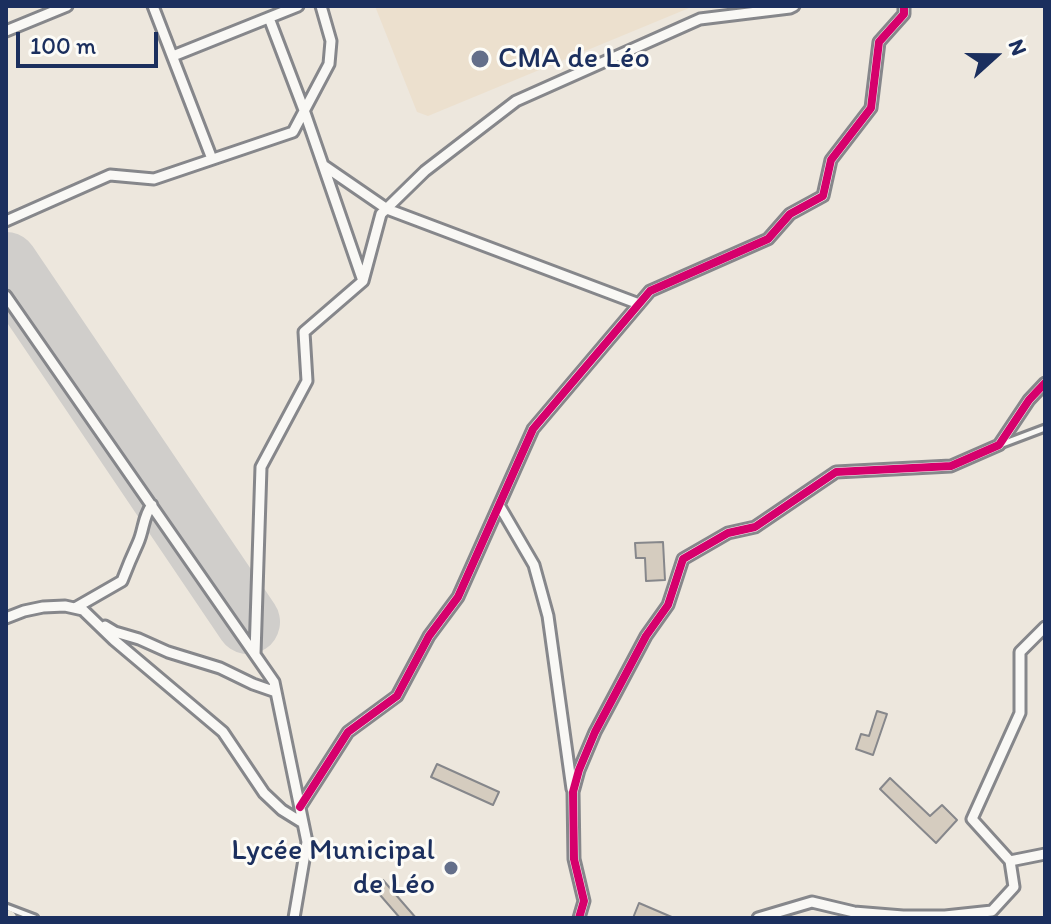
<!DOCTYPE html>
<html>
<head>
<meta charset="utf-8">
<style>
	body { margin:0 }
	#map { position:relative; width:1051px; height:924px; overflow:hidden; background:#ede7dd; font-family:Itim,sans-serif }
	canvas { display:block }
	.frame { position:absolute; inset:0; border:8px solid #1b2f5e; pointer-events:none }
	.north { position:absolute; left:955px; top:16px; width:80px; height:80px; -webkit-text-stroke:6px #fdfcf7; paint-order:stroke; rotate:69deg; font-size:22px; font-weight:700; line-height:32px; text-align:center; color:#1b2f5e }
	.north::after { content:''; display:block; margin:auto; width:28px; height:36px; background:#1b2f5e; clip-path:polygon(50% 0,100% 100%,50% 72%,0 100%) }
	.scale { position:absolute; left:16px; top:32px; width:142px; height:36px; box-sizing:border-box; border:4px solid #1b2f5e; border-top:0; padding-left:10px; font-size:24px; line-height:28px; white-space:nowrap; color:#1b2f5e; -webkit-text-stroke:6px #fdfcf7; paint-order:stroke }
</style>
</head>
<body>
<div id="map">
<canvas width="1051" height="924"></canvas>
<div class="frame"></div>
<div class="north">N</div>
<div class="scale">100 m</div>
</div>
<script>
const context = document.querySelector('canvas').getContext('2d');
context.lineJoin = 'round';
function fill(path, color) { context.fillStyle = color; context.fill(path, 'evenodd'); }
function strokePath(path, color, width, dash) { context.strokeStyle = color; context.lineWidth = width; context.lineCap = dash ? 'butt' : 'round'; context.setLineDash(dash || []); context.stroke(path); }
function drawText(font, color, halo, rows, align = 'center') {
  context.font = font + ' Itim,sans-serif'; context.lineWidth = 6; context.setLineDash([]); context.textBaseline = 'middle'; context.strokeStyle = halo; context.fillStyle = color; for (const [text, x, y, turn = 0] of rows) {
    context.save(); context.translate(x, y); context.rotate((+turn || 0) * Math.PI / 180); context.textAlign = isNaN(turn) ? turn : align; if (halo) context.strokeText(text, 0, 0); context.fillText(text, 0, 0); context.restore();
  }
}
fill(new Path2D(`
	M375,6H694L428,116L417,112Z`), '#ece0ce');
strokePath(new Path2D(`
	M6,264L248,622`), '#d0cecb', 64);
const building = new Path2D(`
	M663,542L665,580L646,581L645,558H636L635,543Z
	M877,711L887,714L873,755L856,749L861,734L869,736Z
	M437,764L499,792L493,805L431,777Z
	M890,778L930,816L942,805L957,820L936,843L880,789Z
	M383,880L416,918H400L374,888Z
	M639,903L674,918H633Z`);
fill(building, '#d5ccbf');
strokePath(building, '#86878b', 2);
const lane = new Path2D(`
	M1000,445L1045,428
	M6,907L35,918`);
const street = new Path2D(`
	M153,6L212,159
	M6,31L67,6
	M173,56L298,6
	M323,165L387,209L639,304
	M6,221L110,175L154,179L293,132L329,64L331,41L321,6
	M363,281L381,214L425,171L516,101L700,19L790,8L794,6
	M6,296L274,682L307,842L294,918
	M499,505L534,565L548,616L572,789
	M75,608L122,581C127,568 132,556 138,543C144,530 143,516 152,505
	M6,618L24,611L43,607L65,606L83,610L114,640L223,732L264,793L282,810L303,823
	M105,626L115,632L139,639L168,652L220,668L253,684L276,692
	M255,654L261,467L307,381L304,332L363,281L304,110L269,18
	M300,807L348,732L397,696L429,636L458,597L533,429L650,291L768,239L790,214L823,196L831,160L871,108L879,42L904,14V6
	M1010,861L972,819L1020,713V652L1045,627
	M579,918L584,901L574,859L573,792L579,770L595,732L646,636L668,605L683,559L728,533L755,527L836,472L951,466L999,445L1029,400L1045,383
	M758,918L812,902L854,912L903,916H945L992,911L1014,887L1010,861L1045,854`);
const primary = new Path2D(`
	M6,917L9,918`);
strokePath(lane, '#86878b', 11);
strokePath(street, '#86878b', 15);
strokePath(primary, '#86878b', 20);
strokePath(lane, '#f9f8f5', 5);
strokePath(street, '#f9f8f5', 9);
strokePath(primary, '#ece7da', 14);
strokePath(new Path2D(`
	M300,807L348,732L397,696L429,636L458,597L533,429L650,291L768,239L790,214L823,196L831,160L871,108L879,42L904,14V6
	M579,918L584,901L574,859L573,792L579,770L595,732L646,636L668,605L683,559L728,533L755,527L836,472L951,466L999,445L1029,400L1045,383`), '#d6006c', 8);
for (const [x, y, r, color] of [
	[480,59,10,"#646f8a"],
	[451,868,8,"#646f8a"]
]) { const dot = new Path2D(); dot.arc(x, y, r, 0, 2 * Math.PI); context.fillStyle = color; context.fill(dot); strokePath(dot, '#fdfcf7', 3); }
drawText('30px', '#1b2f5e', '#fdfcf7', [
	["CMA de Léo",498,59],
	["Lycée Municipal",435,851,"right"],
	["de Léo",435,885,"right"]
], 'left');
</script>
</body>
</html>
